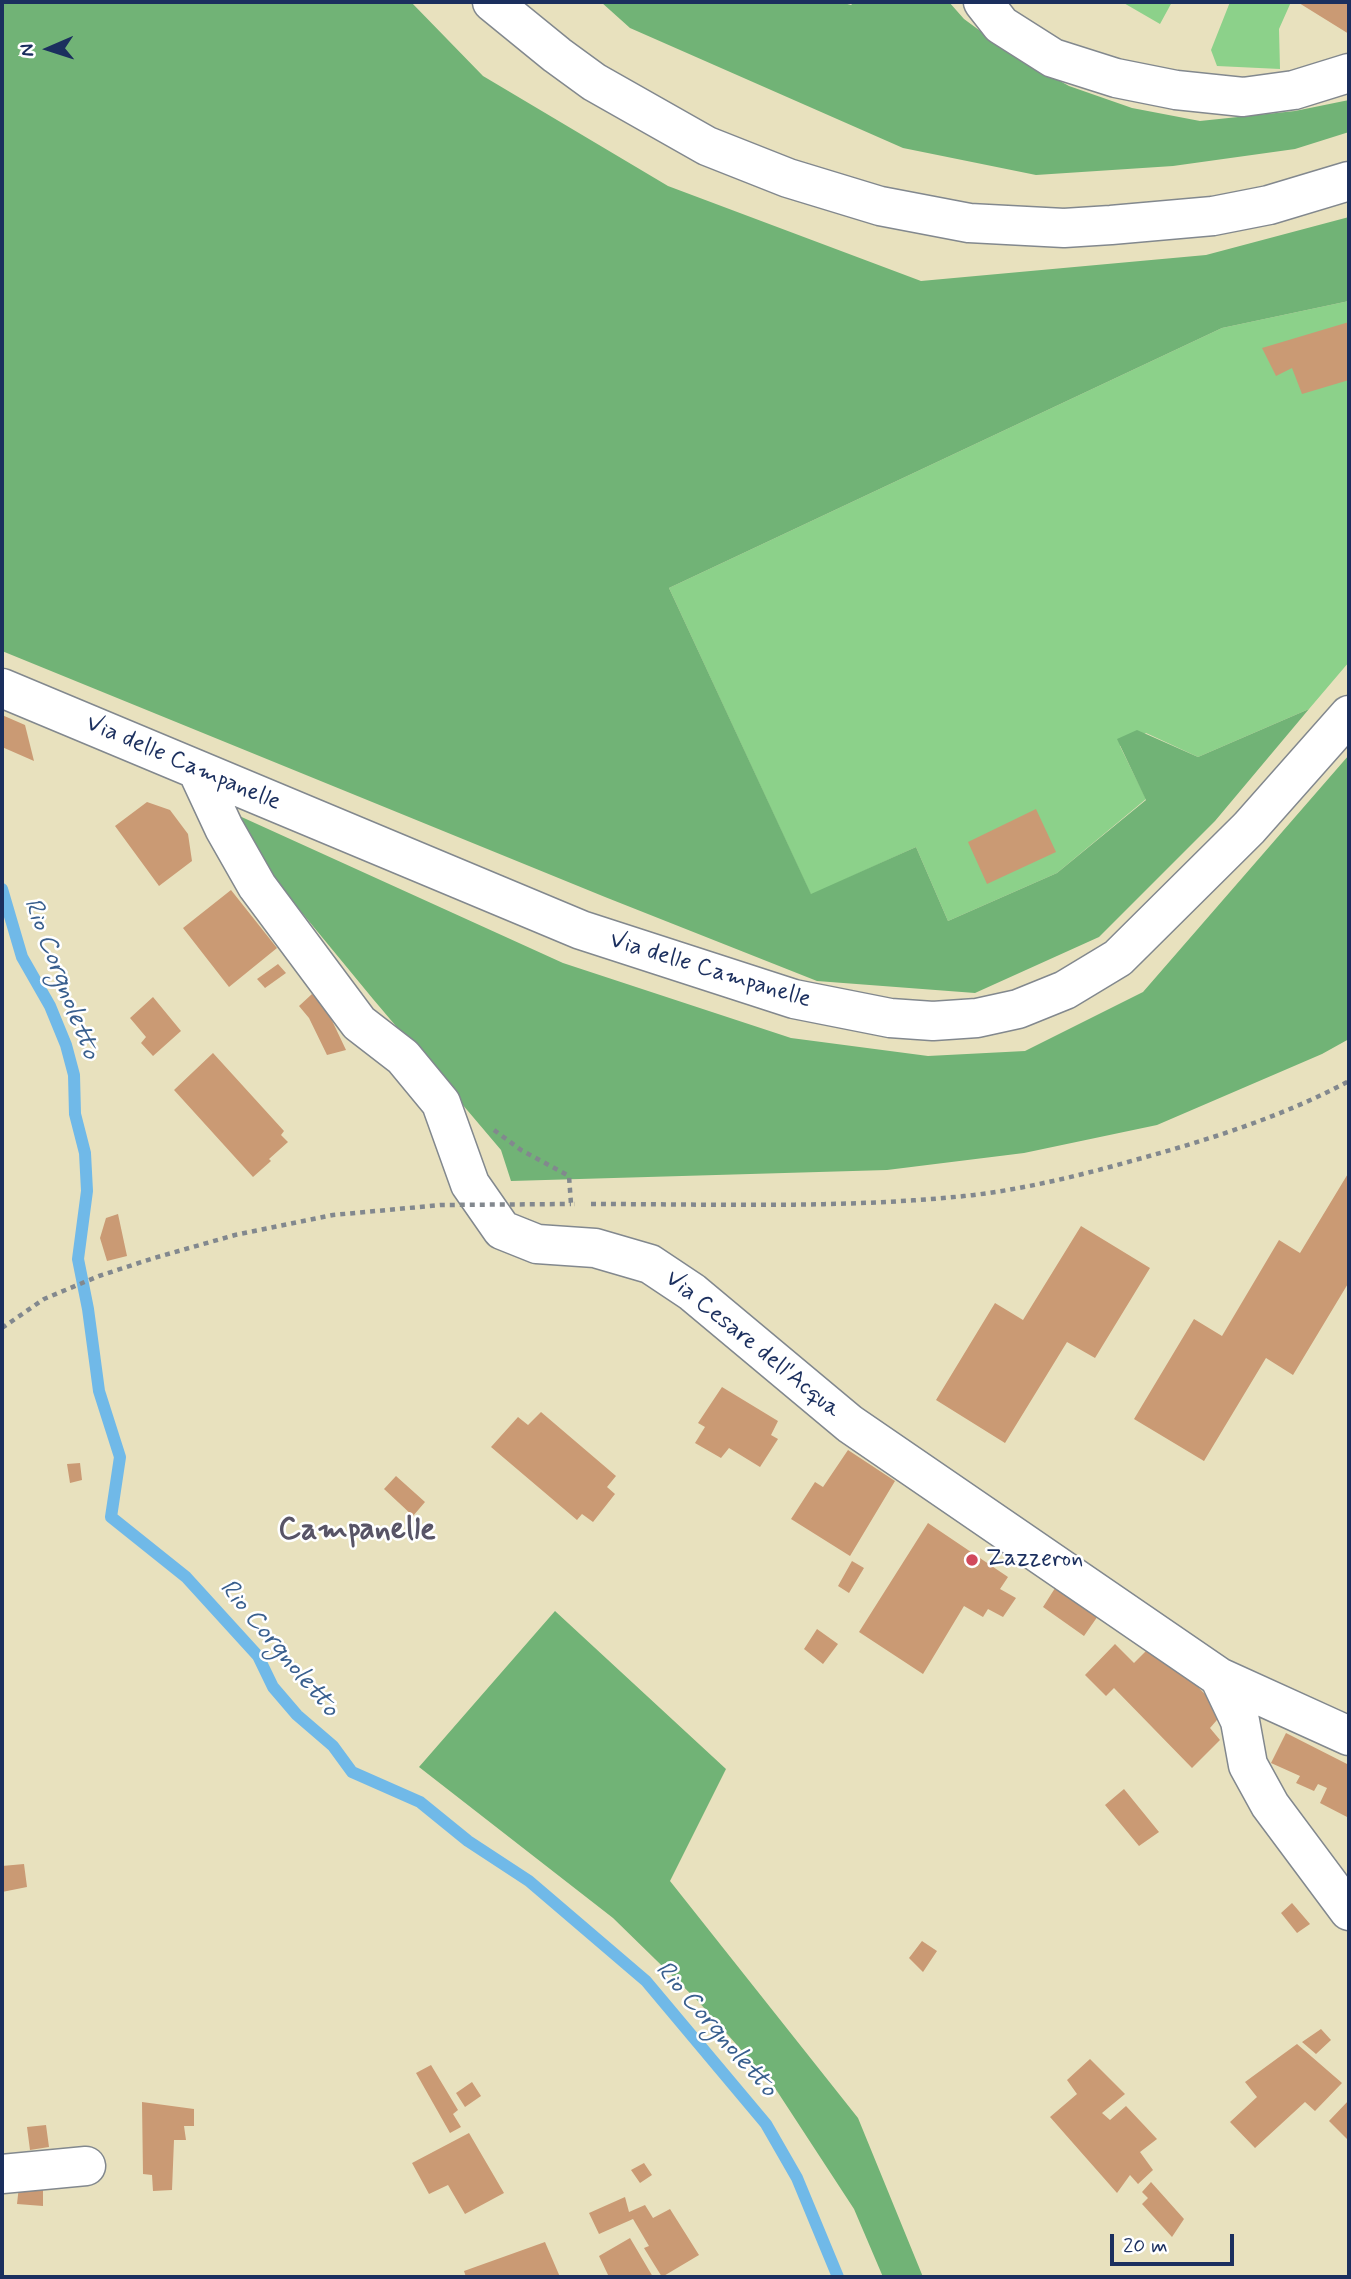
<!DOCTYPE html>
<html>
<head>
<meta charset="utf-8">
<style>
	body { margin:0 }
	#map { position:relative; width:1351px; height:2279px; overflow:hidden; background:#e8e1be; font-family:Mynerve,sans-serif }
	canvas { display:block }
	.frame { position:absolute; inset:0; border:4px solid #1b2f5e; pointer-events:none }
	.north { position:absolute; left:14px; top:14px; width:70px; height:70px; -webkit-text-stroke:5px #fff; paint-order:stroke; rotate:267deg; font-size:19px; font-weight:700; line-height:28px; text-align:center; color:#1b2f5e }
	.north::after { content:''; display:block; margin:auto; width:24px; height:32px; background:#1b2f5e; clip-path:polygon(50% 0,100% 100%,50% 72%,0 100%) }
	.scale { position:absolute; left:1110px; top:2234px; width:124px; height:32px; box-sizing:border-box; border:4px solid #1b2f5e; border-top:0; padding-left:9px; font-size:21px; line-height:24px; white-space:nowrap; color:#1b2f5e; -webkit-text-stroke:5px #fff; paint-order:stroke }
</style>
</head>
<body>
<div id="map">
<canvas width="1351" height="2279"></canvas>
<div class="frame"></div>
<div class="north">N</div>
<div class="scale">20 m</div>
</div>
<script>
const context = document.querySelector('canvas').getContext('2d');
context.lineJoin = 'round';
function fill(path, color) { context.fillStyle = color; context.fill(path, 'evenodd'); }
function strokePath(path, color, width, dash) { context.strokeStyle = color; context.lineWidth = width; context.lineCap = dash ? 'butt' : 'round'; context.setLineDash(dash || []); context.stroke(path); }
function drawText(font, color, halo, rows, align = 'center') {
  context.font = font + ' Mynerve,sans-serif'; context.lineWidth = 5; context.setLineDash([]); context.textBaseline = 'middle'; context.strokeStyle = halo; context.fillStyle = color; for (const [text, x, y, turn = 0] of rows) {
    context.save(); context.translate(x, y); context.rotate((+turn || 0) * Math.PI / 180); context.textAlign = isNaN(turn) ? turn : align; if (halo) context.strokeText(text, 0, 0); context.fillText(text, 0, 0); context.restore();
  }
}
fill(new Path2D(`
	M1122,2H1172L1160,24Z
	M1230,2H1291L1279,29L1280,69L1217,66L1211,50Z
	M1349,301V662L1309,709L1198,757L1146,733L1120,746L1146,799L1057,873L948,921L916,847L811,895L669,588L1222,328Z`), '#8cd18a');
fill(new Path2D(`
	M2,2H411L483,76L668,186L921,281L1206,255L1349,217V301L1222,328L669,588L811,894L916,847L948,921L1057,873L1146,800L1117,739L1137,730L1198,757L1309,709L1215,821L1099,937L975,993L817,981L605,897L2,651Z
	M601,2H840L851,5L854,2H949L964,19L1013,55L1069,86L1132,108L1200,121L1295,111L1349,100V132L1295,149L1173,166L1036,175L903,148L630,28Z
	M1349,755V1039L1322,1054L1157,1125L1024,1153L887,1170L511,1181L501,1150L373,999L275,880L235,814L563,963L791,1038L928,1056L1025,1051L1143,992Z
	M555,1611L726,1769L670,1881L858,2118L923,2277H883L854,2209L775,2088L697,2000L613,1918L419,1767Z`), '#71b376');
strokePath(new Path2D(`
	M2,889L22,957L50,1006L66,1045L74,1075L75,1114L85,1153L87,1191L78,1259L88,1309L99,1391L120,1457L111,1517L186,1577L258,1656L273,1687L297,1715L333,1746L352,1772L420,1802L468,1841L529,1881L646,1981L766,2124L797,2178L838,2277`), '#70b9e8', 12);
fill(new Path2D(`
	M1300,2H1349V34L1299,3Z
	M1349,322V380L1302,394L1292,368L1276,376L1262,348Z
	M2,715L25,725L34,761L2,747Z
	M147,802L170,810L188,834L192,861L159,886L115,826Z
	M1036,809L1056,852L987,884L968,842Z
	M231,890L277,948L229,987L183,928Z
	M278,964L286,973L265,988L257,979Z
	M312,994L327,1010L346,1050L327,1055L309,1018L299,1006Z
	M153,997L181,1031L153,1056L141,1043L146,1037L130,1018Z
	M213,1053L284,1131L281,1135L288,1142L269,1159L271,1161L253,1177L174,1090Z
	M1349,1172V1282L1293,1375L1266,1358L1204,1461L1134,1419L1194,1319L1222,1336L1279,1240L1300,1253Z
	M118,1214L127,1256L107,1261L100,1238L106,1218Z
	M1081,1226L1150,1268L1095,1358L1067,1342L1005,1443L936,1400L995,1303L1023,1320Z
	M722,1387L778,1421L771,1435L778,1439L760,1467L729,1448L721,1458L695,1443L705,1427L698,1423Z
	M541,1412L616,1476L607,1487L615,1494L593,1522L582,1514L577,1520L491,1447L518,1417L528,1425Z
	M848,1450L895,1481L850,1556L791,1519L815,1482L823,1487Z
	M80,1463L82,1480L70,1483L67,1464Z
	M396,1476L425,1502L413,1516L384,1489Z
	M928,1523L1008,1577L1000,1589L1016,1598L1003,1617L988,1609L983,1617L964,1606L923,1674L859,1632Z
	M852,1561L864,1568L849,1593L838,1586Z
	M1057,1585L1100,1613L1084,1636L1043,1607Z
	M817,1629L838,1644L823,1664L804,1649Z
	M1115,1644L1134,1663L1150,1647L1176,1664L1223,1713L1210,1728L1220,1740L1192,1768L1114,1688L1106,1696L1085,1675Z
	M1286,1733L1349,1765V1818L1320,1803L1327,1788L1318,1784L1314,1791L1296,1783L1300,1776L1271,1763Z
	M1124,1789L1159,1832L1139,1846L1105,1805Z
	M24,1864L27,1887L2,1892V1866Z
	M1292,1903L1310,1924L1297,1933L1281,1913Z
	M922,1941L937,1951L923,1972L909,1958Z
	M1321,2029L1331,2040L1316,2054L1302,2042Z
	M1297,2044L1342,2083L1315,2111L1305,2102L1255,2148L1230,2122L1257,2097L1245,2082Z
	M1090,2059L1125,2094L1102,2113L1110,2120L1126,2106L1157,2139L1140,2152L1153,2170L1138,2184L1130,2175L1117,2193L1050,2117L1077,2094L1067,2080Z
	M431,2065L458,2110L453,2114L461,2127L450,2133L416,2073Z
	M472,2082L481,2096L465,2107L456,2093Z
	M1349,2100V2141L1329,2121Z
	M142,2102L194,2109V2126H184L186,2140H174L172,2190L153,2191L152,2175L143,2174Z
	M46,2125L49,2147L30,2150L27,2127Z
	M469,2133L504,2193L465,2214L448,2185L429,2194L412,2163Z
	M644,2163L652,2175L640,2183L631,2170Z
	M1151,2182L1184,2219L1172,2237L1142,2204L1148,2198L1142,2192Z
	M43,2184V2206L17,2204L19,2186Z
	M625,2197L629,2212L645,2205L653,2218L670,2209L699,2255L662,2277L644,2248L649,2246L633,2219L599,2234L589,2213Z
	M630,2238L653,2277H609L599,2256Z
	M545,2242L560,2277H466L464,2271Z`), '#ca9a74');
const minor = new Path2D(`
	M983,2L1001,25L1053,58L1116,78L1176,90L1243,97L1294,90L1349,73
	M2,688L581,930L794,999L890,1018L933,1021L977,1018L1018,1009L1065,990L1118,958L1249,828L1349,715
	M197,770L224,828L257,886L359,1023L403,1057L441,1103L470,1184L502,1230L537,1244L595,1248L650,1264L692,1292L850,1424L1219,1677L1349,1736
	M1219,1677L1240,1721L1248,1765L1270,1805L1349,1911
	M2,2174L86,2166`);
const major = new Path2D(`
	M492,2L557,55L594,82L707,146L788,178L880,206L969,223L1064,228L1111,225L1213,216L1269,205L1349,181`);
strokePath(minor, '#82888e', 41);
strokePath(major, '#82888e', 41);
strokePath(new Path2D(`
	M494,1130L521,1150L569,1176L571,1204H575
	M591,1204C718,1204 847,1209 974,1195C1029,1188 1082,1175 1135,1160C1208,1140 1282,1117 1349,1081`), '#82888e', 4.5, [5, 5]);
strokePath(minor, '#fff', 38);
strokePath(major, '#fff', 38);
strokePath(new Path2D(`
	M2,1328L44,1299L99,1276L154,1258L235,1235L333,1215L441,1205L571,1204`), '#82888e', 4.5, [5, 5]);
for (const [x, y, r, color] of [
	[972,1560,7,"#d1495b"]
]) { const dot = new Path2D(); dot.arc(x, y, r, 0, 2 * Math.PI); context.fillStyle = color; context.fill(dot); strokePath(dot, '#fff', 2.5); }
drawText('24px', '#1b2f5e', '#fff', [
	["Via delle Campanelle",183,764,23],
	["Via delle Campanelle",710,971,17],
	["Via Cesare dell'Acqua",752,1345,39]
]);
drawText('24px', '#1b2f5e', '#fff', [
	["Zazzeron",986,1560]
], 'left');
drawText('italic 26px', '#395f8e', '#fff', [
	["Rio Corgnoletto",60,979,69],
	["Rio Corgnoletto",278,1649,50],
	["Rio Corgnoletto",715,2030,49]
]);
drawText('bold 32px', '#585466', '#fff', [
	["Campanelle",357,1531]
]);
</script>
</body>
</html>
